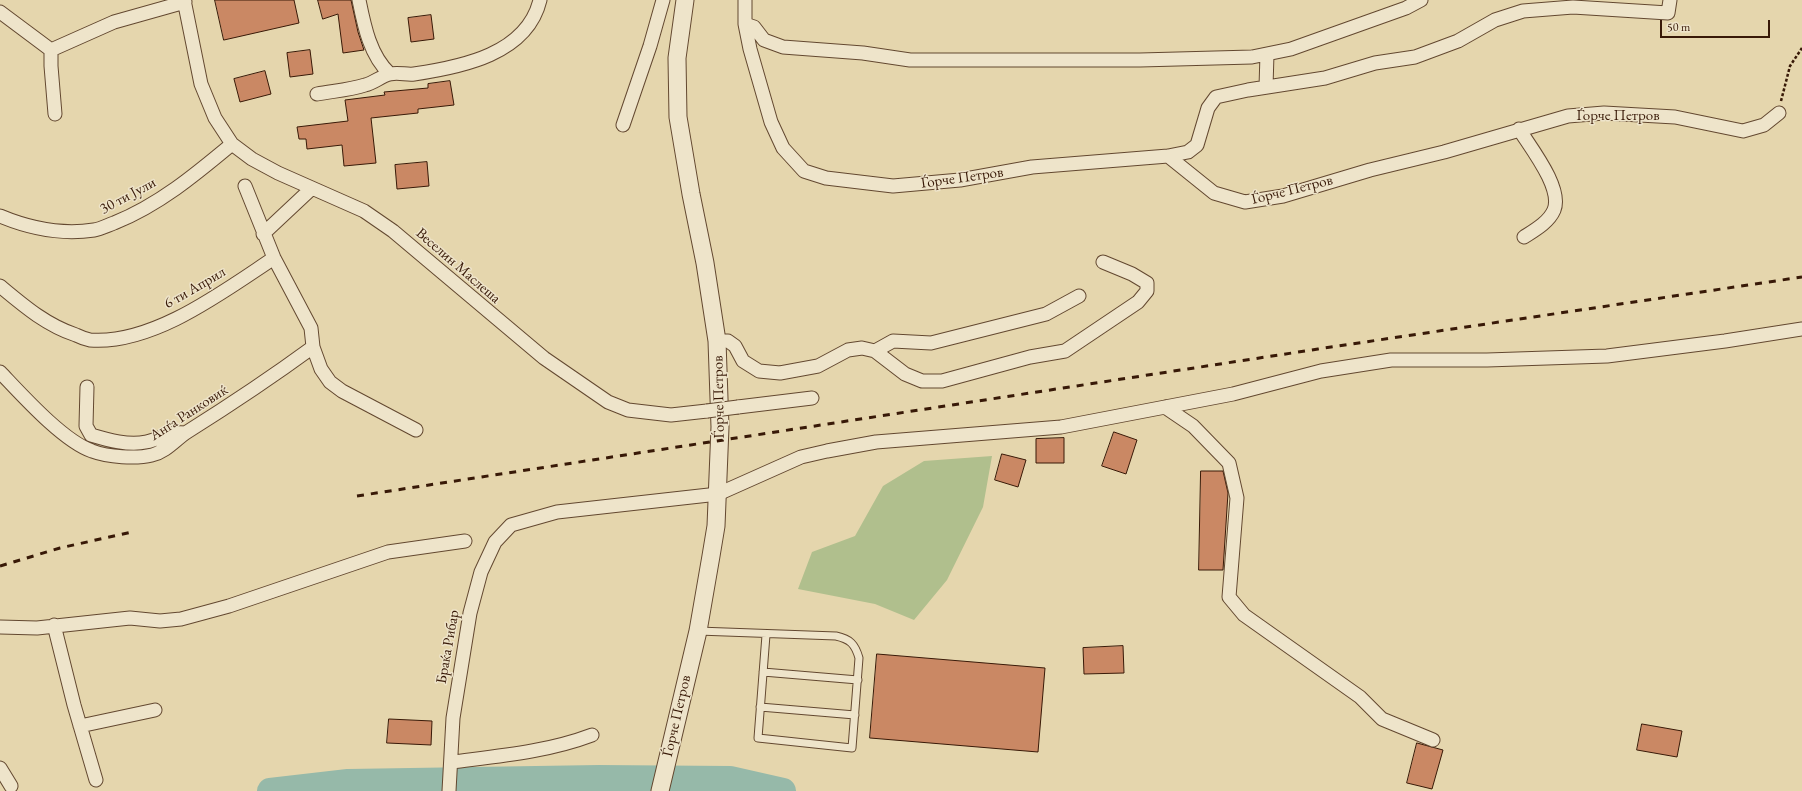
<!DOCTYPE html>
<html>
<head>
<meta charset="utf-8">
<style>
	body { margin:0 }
	#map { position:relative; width:1802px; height:791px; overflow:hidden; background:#e5d6ad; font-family:"EB Garamond",serif }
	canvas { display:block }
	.scale { position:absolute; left:1660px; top:20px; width:110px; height:18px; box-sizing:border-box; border:2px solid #381907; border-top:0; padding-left:5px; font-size:12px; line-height:14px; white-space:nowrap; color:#381907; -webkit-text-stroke:3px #eee4ca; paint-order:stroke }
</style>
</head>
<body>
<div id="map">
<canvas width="1802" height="791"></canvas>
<div class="scale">50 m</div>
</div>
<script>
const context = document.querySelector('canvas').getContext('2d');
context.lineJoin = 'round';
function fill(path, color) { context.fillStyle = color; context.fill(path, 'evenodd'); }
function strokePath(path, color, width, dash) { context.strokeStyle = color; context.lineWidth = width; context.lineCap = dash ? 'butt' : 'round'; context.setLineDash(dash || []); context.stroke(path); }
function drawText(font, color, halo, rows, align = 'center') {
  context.font = font + ' "EB Garamond",serif'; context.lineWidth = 3; context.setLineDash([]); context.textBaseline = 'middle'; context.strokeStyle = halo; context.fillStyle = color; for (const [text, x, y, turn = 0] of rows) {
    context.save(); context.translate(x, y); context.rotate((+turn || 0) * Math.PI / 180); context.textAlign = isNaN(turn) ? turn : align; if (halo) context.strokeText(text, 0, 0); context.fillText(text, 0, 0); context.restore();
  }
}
fill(new Path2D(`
	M992,456L983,507L947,580L914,620L875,604L798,589L812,552L855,536L883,486L924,461Z`), '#b0bf8d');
strokePath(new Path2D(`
	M270,791L348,782L599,778L730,779L783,791`), '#96b9a9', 26);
const building = new Path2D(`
	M215,0H294L299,23L224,40Z
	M318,0H351L358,32L364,50L343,53L338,14L323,19Z
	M431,15L434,39L411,42L408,18Z
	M310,50L313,74L290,77L287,53Z
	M265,71L271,94L240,102L234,79Z
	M450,81L454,105L418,109V113L371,118L376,163L344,166L342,145L307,149L306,139H299L297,127L348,121L345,100L385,95L384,92L428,88V84Z
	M427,162L429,186L397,189L395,165Z
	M1114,432L1137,440L1126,474L1102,466Z
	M1064,438V463H1036V439Z
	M1002,454L1026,460L1018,487L995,480Z
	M1201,471H1223L1228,493L1223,570H1199Z
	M1123,646L1124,673L1084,674L1083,648Z
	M877,654L1045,668L1038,752L870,738Z
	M389,719L432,721L431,745L387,743Z
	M1642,724L1682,731L1677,757L1637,750Z
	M1417,743L1443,750L1432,789L1407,783Z`);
fill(building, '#ca8864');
strokePath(building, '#381907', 1);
const service = new Path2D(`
	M698,631L836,636C850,639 855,644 859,658L852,748L758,738L766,635
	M763,672L858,680
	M760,707L855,715`);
const minor = new Path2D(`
	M184,0L201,84L215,118L232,144L252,159L278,173L364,211L393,231L544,358L608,402L628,410L671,415L707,411
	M359,0C364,25 370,56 390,74
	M745,0V24L750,49L771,122L783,148L804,171L826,178L893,186L960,180L1032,167L1168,156L1188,152L1197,145L1208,108L1216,97L1248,90L1325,78L1375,63L1415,57L1458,41L1495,20L1523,11L1573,7L1668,13L1670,0
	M0,12L51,50
	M745,24L754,27L764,40L783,47L863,53L910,60H1140L1252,57L1291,49L1406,8L1421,0
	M1266,87L1267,54
	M317,94C333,91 350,90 365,85C374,83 381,76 390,74C398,72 407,75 414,74C462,67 527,54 540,0
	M55,114L51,66V50L114,22L185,2
	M623,125L650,46L663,0
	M1519,129C1530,147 1563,188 1554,210C1549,222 1535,230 1524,237
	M1168,156L1214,193L1245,202L1283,196L1370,170L1444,152L1568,116L1604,113L1675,117L1743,131L1764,125L1779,113
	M245,186L274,258L311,328L313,347L321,369L330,382L342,391L416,430
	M0,216C31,229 61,235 94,230C101,229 108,225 114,223C159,205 196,174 232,144
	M263,234L311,189
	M0,286C24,306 46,325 76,335C80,337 86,339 90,340C153,345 224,291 274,258
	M717,341H728L735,346L743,361L759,371L780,373L818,366L848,350L862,348L875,351L905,374L922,381H942L1030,357L1065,351L1138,302L1147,291V283L1132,274L1103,262
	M875,351L893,341L931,343L1046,314L1079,296
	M0,372C22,395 63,441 92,451C108,457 136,459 152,455C166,452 176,439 187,432C230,405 272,377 313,347
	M87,387L86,426L91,435C108,440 129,446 146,442C161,439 171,431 185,433
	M738,407L812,398
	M1165,407L1193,426L1229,463L1237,498L1229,597L1244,615L1360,697L1382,719L1433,740
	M54,625L74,705L96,780
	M0,627L37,628L130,618L160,621L181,619L229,606L388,552L465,541
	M80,726L155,710
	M452,762C499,756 547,752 592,735
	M0,768L11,786
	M449,791L453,718L470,613L481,572L495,542L511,525L557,512L718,494L801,457L827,451L876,442L1061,427L1233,394L1321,371L1391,360H1487L1607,356L1725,341L1802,329`);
const tertiary = new Path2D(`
	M660,791L698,631L711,556L716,526L720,427L717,341L705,263L691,194L678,117L677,58L685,0`);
strokePath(service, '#634830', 9);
strokePath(minor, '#634830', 15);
strokePath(tertiary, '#634830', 19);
strokePath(new Path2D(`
	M1781,101L1790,66L1802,48`), '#381907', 2.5, [3, 2]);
strokePath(service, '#eee4ca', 7);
strokePath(minor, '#eee4ca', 13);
strokePath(tertiary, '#eee4ca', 17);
strokePath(new Path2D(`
	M357,496L1318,349L1802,277
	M0,566L60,548L132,532`), '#381907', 3, [7, 7]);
const minorBridge = new Path2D(`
	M707,411L738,407`);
strokePath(minorBridge, '#634830', 15, []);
strokePath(minorBridge, '#eee4ca', 13);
drawText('15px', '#381907', '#eee4ca', [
	["Ѓорче Петров",1618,116],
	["Ѓорче Петров",962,178,-8],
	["Ѓорче Петров",1292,190,-14],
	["30 ти Јули",128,196,-28],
	["Веселин Маслеша",458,266,41],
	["6 ти Април",195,288,-30],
	["Ѓорче Петров",719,397,-91],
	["Анѓа Ранковиќ",189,413,-33],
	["Браќа Рибар",448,647,-80],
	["Ѓорче Петров",677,716,-77]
]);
</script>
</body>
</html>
